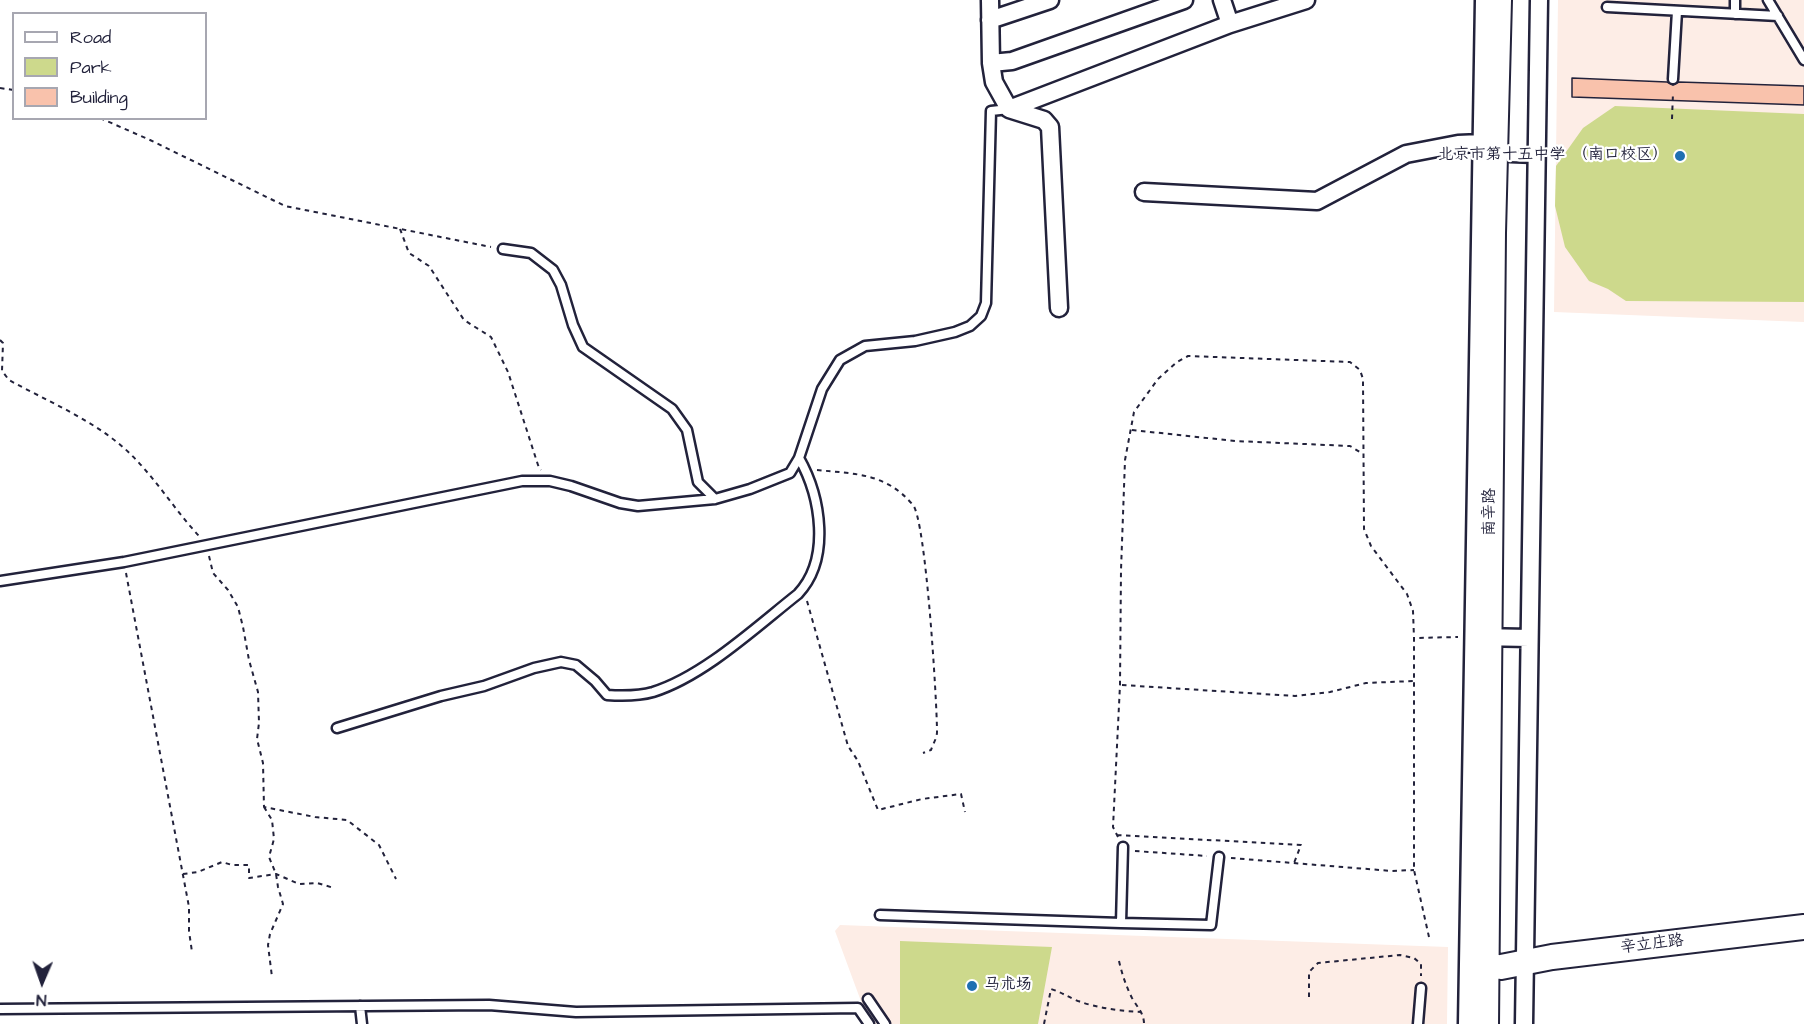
<!DOCTYPE html>
<html>
<head>
<meta charset="utf-8">
<style>
	body { margin:0 }
	#map { position:relative; width:1804px; height:1024px; overflow:hidden; background:#fff; font-family:"Architects Daughter",sans-serif }
	canvas { display:block }
	.legend { position:absolute; left:12px; top:12px; width:195px; height:108px; box-sizing:border-box; background:#fff; border:2px solid #a7a7b1; margin:0; padding:8px 10px; list-style:none; font-size:18px; color:#22223b }
	.legend li { display:flex; align-items:center; gap:12px; height:30px }
	.legend b { width:30px; border:2px solid #a7a7b1 }
	.north { position:absolute; left:12px; top:952px; width:60px; height:60px; -webkit-text-stroke:4px #fff; paint-order:stroke; rotate:182deg; font-size:16px; font-weight:700; line-height:24px; text-align:center; color:#22223b }
	.north::after { content:''; display:block; margin:auto; width:21px; height:27px; background:#22223b; clip-path:polygon(50% 0,100% 100%,50% 72%,0 100%) }
</style>
</head>
<body>
<div id="map">
<canvas width="1804" height="1024"></canvas>
<ul class="legend">
<li><b style="height:8px;background:#fff"></b>Road</li>
<li><b style="height:16px;background:#cdd98c"></b>Park</li>
<li><b style="height:16px;background:#f9c2ac"></b>Building</li>
</ul>
<div class="north">N</div>
</div>
<script>
const context = document.querySelector('canvas').getContext('2d');
context.lineJoin = 'round';
function fill(path, color) { context.fillStyle = color; context.fill(path, 'evenodd'); }
function strokePath(path, color, width, dash) { context.strokeStyle = color; context.lineWidth = width; context.lineCap = dash ? 'butt' : 'round'; context.setLineDash(dash || []); context.stroke(path); }
function drawText(font, color, halo, rows, align = 'center') {
  context.font = font + ' "Architects Daughter","LXGW WenKai TC",sans-serif'; context.lineWidth = 4.5; context.setLineDash([]); context.textBaseline = 'middle'; context.strokeStyle = halo; context.fillStyle = color; for (const [text, x, y, turn = 0] of rows) {
    context.save(); context.translate(x, y); context.rotate((+turn || 0) * Math.PI / 180); context.textAlign = isNaN(turn) ? turn : align; if (halo) context.strokeText(text, 0, 0); context.fillText(text, 0, 0); context.restore();
  }
}
fill(new Path2D(`
	M1558,0H1804V322L1554,312Z
	M840,925L1448,947L1447,1024H875L862,1004L835,931Z`), '#fdede6');
fill(new Path2D(`
	M1615,106L1804,114V302L1626,301L1608,289L1589,281L1565,247L1555,206L1556,166L1583,128Z
	M900,941L1052,947L1038,1024H900Z`), '#cdd98c');
const building = new Path2D(`
	M1572,78L1667,82L1673,85L1679,82L1804,86V105L1572,97Z`);
fill(building, '#f9c2ac');
strokePath(building, '#22223b', 1.5);
const lane = new Path2D(`
	M1768,0L1804,60
	M1607,7L1778,16
	M1735,14V0
	M1673,79L1677,11
	M1510,157L1536,158
	M503,249L531,253L553,270L561,285L573,325L583,347L672,409L687,430L698,482L715,499
	M0,581L124,562L522,481H550L571,486L620,503L638,506L715,499L750,489L790,473L799,458L822,389L840,360L865,346L915,341L955,332L970,326L981,316L986,303L991,111L1009,109
	M337,728L441,696L484,686L534,668L561,662L576,665L595,681L607,695C622,696 639,696 653,692C704,676 756,627 798,594C831,559 821,497 799,458
	M880,915L1121,923L1123,847
	M1121,923L1211,925L1219,857
	M868,999L885,1024
	M360,1006L362,1024
	M0,1009L489,1005L576,1012L858,1008L869,1024
	M1418,1024L1421,988`);
const street = new Path2D(`
	M990,0L991,63L994,82L1009,109L1044,120L1050,127L1059,308
	M1222,0L1230,24
	M990,20L1050,0
	M991,63L1012,61L1184,0
	M1009,109L1230,24L1306,0
	M1144,192L1317,201L1406,154L1458,144L1481,143
	M1479,637L1529,638
	M1467,1024L1484,0
	M1524,1024L1539,0`);
const secondary = new Path2D(`
	M1501,967L1552,957L1804,927
	M1486,1024L1493,233L1499,0`);
strokePath(lane, '#22223b', 13);
strokePath(street, '#22223b', 21);
strokePath(secondary, '#22223b', 28);
strokePath(new Path2D(`
	M0,88L14,90
	M100,118L150,140L285,206L491,247
	M1672,119L1673,93
	M400,229L409,253L429,266L464,320L491,337L508,372L538,465L541,470
	M0,340L3,343L2,371L9,380C47,401 91,419 124,448C153,474 173,508 199,536
	M1132,430L1235,441L1350,446L1363,454
	M817,470C856,474 886,473 913,505C926,521 937,702 937,732C937,738 933,744 931,750L923,753
	M209,556L213,573L228,590L238,607L243,627L249,660L258,692L259,723L257,739L263,763L264,807L315,817L347,820L379,845L396,879
	M126,573L189,907V931L192,952
	M807,601L848,746L858,761L878,810L922,799L961,794L965,812
	M1122,685L1295,696L1330,692L1366,683L1414,681
	M264,807L272,820L274,839L269,857L276,874L278,887L283,904L270,934L268,945L272,977
	M1117,835L1301,845L1294,863
	M1118,837L1113,827L1120,685L1121,570L1125,460L1134,412L1158,379L1177,362L1188,356L1350,362L1360,370L1363,379L1364,529L1371,546L1407,594L1413,611L1414,638
	M1135,851L1207,856
	M1231,858L1392,871L1414,870
	M183,874L198,872L222,862L232,865H249V878L276,874L299,884L317,883L334,888
	M1429,937L1414,870V638L1458,637
	M1119,961C1122,974 1126,986 1132,998C1137,1007 1144,1013 1144,1024
	M1309,997V972L1318,963L1400,955L1414,958L1421,964V976
	M1044,1024L1051,989C1061,992 1068,997 1078,1001C1097,1008 1121,1011 1141,1012`), '#22223b', 2, [4.5, 4.5]);
strokePath(lane, '#fff', 8);
strokePath(street, '#fff', 16);
strokePath(secondary, '#fff', 24);
for (const [x, y, r, color] of [
	[1680,156,6,"#1f6fb2"],
	[972,986,6,"#1f6fb2"]
]) { const dot = new Path2D(); dot.arc(x, y, r, 0, 2 * Math.PI); context.fillStyle = color; context.fill(dot); strokePath(dot, '#fff', 2); }
drawText('16px', '#22223b', '#fff', [
	["北京市第十五中学 （南口校区）",1668,156],
	["马术场",984,986,"left"]
], 'right');
drawText('16px', '#22223b', '#fff', [
	["南辛路",1491,512,-90],
	["辛立庄路",1652,945,-7]
]);
</script>
</body>
</html>
